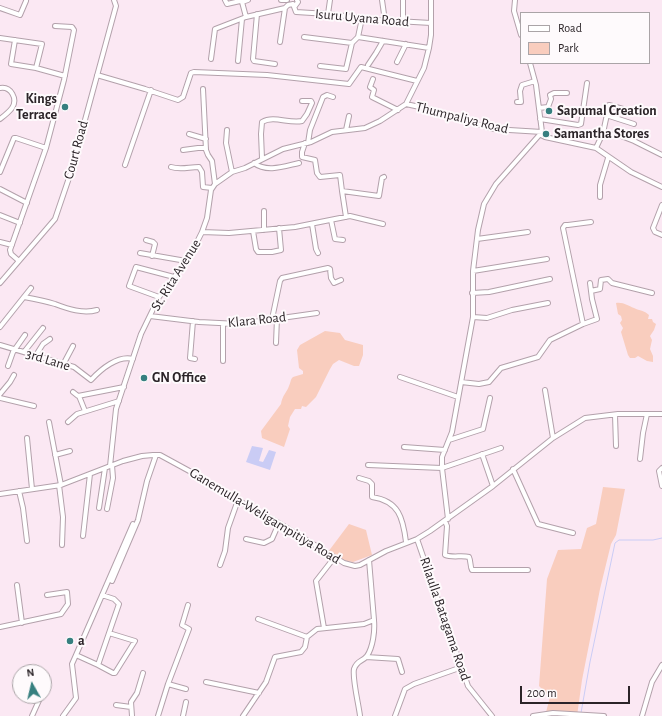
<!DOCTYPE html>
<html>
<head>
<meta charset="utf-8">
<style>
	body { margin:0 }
	#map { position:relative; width:662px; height:716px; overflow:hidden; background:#fbe8f3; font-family:"Alegreya Sans",sans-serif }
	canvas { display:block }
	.legend { position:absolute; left:520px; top:12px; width:130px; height:52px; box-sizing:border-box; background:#fefafc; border:1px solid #aaa4a7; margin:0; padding:5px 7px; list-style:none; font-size:12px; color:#2b2428 }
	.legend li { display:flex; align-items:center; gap:8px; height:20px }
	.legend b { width:20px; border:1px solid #aaa4a7 }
	.north { position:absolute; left:12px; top:664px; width:40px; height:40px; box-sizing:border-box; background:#fefafc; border:1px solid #aaa4a7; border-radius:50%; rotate:352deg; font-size:11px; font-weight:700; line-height:16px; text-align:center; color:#2b2428 }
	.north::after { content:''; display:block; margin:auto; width:14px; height:18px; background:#367f7f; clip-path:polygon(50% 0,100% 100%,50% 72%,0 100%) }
	.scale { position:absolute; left:520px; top:686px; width:110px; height:18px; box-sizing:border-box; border:2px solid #2b2428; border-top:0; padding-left:5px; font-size:12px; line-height:14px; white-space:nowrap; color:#2b2428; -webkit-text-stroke:3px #fefafc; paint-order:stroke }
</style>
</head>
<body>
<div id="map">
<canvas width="662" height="716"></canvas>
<ul class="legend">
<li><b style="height:5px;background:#fff"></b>Road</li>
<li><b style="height:11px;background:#f9cdbe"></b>Park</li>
</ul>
<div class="north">N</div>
<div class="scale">200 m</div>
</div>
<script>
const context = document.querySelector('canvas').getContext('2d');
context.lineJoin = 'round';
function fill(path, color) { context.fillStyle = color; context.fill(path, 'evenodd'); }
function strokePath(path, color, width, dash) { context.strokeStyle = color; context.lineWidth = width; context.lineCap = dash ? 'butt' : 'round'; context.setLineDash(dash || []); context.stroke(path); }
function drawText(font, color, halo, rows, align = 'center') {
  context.font = font + ' "Alegreya Sans",sans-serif'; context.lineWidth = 4; context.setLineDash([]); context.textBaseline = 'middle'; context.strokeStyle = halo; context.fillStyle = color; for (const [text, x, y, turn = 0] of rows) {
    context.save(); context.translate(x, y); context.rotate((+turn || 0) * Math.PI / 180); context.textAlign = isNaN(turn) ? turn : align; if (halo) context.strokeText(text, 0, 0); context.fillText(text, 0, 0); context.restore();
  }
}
fill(new Path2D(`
	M616,303C624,302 628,306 634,308C640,311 644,310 649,315L648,319H652L653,322L656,324L654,330L650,336L652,340L650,349L653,356V362L647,361L638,356L635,358H630L628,355L621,332L623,328L620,323L622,320L621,316L618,314Z
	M325,331L340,333L345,340L363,345V355L359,366H354L339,360L333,364L330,369L316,397L306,407L302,406L301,409H295L290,417L288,426L290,429L284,447L262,438L261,431L281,404C282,396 287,392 289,386C291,382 290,380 293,377L303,374V371L299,368L297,350L300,345Z
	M603,487L625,489L616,535L611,544L600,589L582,680L577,716H545L550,697L539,686L547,579L558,550L581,549L587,528L596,524Z
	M349,524L366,530L372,555L353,562L342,560L328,552Z`), '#f9cdbe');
fill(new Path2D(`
	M252,446L263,448L259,461L263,462L269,450L276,452L270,470L246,462Z`), '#caccf5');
strokePath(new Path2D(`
	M581,713L590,662L615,543L619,540H653L662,538`), '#caccf5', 1);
const minor = new Path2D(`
	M225,0L227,4L240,1L242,2L246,17L285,8L288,5L293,4L296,12L328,14L379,20L431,23
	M281,0H287
	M382,0L385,21
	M403,0V22
	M515,0L514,11L521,35
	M242,2L248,0
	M295,6L298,2L297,0
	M0,8L20,15L26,1
	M257,14L253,59L254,61L275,64
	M328,14L330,0
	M304,37L352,43L358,37L429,48
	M358,37L362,18
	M0,38L42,44L36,68L65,76
	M15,40L11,64L36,68
	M280,42L285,8
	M211,59L215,29L246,17
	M238,61L242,19
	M397,62L406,44
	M530,63L536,85L542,132
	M368,65L376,53L383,41
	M320,66L346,69L352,43
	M97,75L145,89L178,100L183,97L191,73L194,72L267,75L349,84L361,67L417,81
	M373,79L370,87L374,90L372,97L398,110
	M0,88C11,86 18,99 12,108C9,112 4,116 0,119
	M203,89L206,150L208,155L212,161L215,184
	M517,102H521L520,91L522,85L535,81
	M406,104L433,110L493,129L542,132
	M539,108L548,107L551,99L550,95L554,93H567
	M606,115L634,124
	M540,119L578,125L581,124L587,83
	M227,130L226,143L232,172
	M346,130L349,116
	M603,133L609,105L637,113
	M189,134L206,139
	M541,135L545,137L596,148L631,172L662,187
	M305,143L302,152V157L315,160L317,173L320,177L340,175L342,191
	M308,143L310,130L323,97L327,95L333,97
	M596,148L603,133L621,136L634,141L662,155
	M183,150L198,148H206
	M262,158L261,134L262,122C274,115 289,124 302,121L307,114L312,103L311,101H302
	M254,163C267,173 285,166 299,163
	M125,165L151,90
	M171,167C180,170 189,167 199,167L202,172L203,187L212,188
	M0,172L14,138H16L46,148L64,80L74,30L72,27L55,26
	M0,189L27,203
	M600,197V185L608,158
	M662,205L653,228L655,232L662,235
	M264,211V230
	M0,215L20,223
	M346,217L342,191L379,196L382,178L384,177
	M331,220L335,239L343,240
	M312,224L316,249L318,253
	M253,231L256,249L258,252H272L281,250L279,228
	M202,232L229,233L295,227L350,216L383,224
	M477,239L528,232
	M146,240L153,242L155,244L152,256
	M0,242L12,245
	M140,253L186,261
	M19,261L11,254L10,250L46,148
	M473,271L547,259
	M0,283L55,219L70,175L116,6L114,0
	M591,291L600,289L601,280L608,279L612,283L652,293
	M472,293L489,292L550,279
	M24,297C35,299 45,301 55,304C68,309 83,314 97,310
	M159,297L129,286L136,267L174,277
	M150,316L199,322L239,324L317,313
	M473,317L487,318L512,310L548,303
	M272,319L280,281L282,278L328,268L330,269L331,278L334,283L341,280
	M193,321L190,358L195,359
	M223,324V361
	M583,324L597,319L592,299L590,283
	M0,327L31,288
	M276,343L277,318
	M0,345L74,367L91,380C101,369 118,355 133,359
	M24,352L43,328
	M36,355L43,344L50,339
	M64,363L73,346
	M8,366L13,352L25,335
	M400,377L458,397
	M461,382L479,384L489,382L501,368L538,357L550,340L583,324L563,228L565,225H568L591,222
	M545,390L553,438
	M73,392L78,396L124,387
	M0,394L10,382L14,375
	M79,396L85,411
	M0,398L34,406
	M615,415L616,446
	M49,422L61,485
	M68,422L77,414L119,401
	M27,438L32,489
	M449,440L483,429L490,398
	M404,447L445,450
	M482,454L493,486
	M55,455L70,451
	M640,459L643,433L647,414
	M368,465L442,468L501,448
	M110,466L116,409L141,334L159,297L189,258L202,232L207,218L211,190L215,184L232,172L245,168L283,149L311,142L332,132L365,128L380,121L406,104L424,68L429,48L431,35V0
	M662,468L659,471L662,486
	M513,469L538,524L573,533
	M359,478L369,481L372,484V497C399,501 403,518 406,542
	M59,485L63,517L62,545
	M19,491L23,508L27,541
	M0,494L61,485L123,461L142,456L153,455H160L193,473L220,490L279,523L344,563L355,566L360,565L386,551L417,539L430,531L493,486L553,438L585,418L618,414H662
	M99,508L105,468
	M107,509L113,478L112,465
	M448,519L442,468V457L452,432L473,317V271L478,230L484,204L496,184L542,132
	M445,521L447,526L445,555C452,558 462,555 469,557C471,561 470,567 472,570H528
	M83,536L90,474
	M246,539L264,543L272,539L279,523
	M417,539L468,686L492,716
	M220,565L225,551L228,528L238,500
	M112,581L138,520L147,481L156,455
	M17,585L22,623
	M258,619L307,637
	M0,627L61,614L68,604L67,592L47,595
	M324,628L316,581L334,558
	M76,655L98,665L119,604L114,599L102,595
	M366,657L398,659L402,672
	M98,665L113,673H115L135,641L109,633
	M206,682L259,693
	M168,684L186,689
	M116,705L131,707
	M32,716L41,696
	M63,716L76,698L72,664L76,655L133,524
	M132,716L131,702L137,693L143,673
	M158,716L168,684L189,629L182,625L188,605
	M183,716L186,702
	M243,716L266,682L275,657L301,652L305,647L307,637L317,629L364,624L374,620L369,560
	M360,716C359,706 352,678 354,669C357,660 362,662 367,656C373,647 375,631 374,620
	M395,716L405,689L414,684L462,667
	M533,716L553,713L604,716
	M642,716L652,682L662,665`);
strokePath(minor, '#b3a1ab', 6);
strokePath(minor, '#fff', 4);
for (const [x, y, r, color] of [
	[65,107,4,"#367f7f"],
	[549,111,4,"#367f7f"],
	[546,134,4,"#367f7f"],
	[144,378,4,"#367f7f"],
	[70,641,4,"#367f7f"]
]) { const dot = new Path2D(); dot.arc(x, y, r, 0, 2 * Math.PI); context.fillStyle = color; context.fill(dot); strokePath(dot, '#fefafc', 1.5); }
drawText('14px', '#2b2428', '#fefafc', [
	["Isuru Uyana Road",362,18,5],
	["Thumpaliya Road",462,118,14],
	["Court Road",76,150,-75],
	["St. Rita Avenue",176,275,-58],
	["Klara Road",257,320,-6],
	["3rd Lane",48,360,17],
	["Ganemulla-Weligampitiya Road",265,516,31],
	["Rilaulla Batagama Road",445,619,71]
]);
drawText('bold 14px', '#2b2428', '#fefafc', [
	["Kings",57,99,"right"],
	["Terrace",57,115,"right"],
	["Sapumal Creation",557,111],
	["Samantha Stores",554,134],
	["GN Office",152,378],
	["a",78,641]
], 'left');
</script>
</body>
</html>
